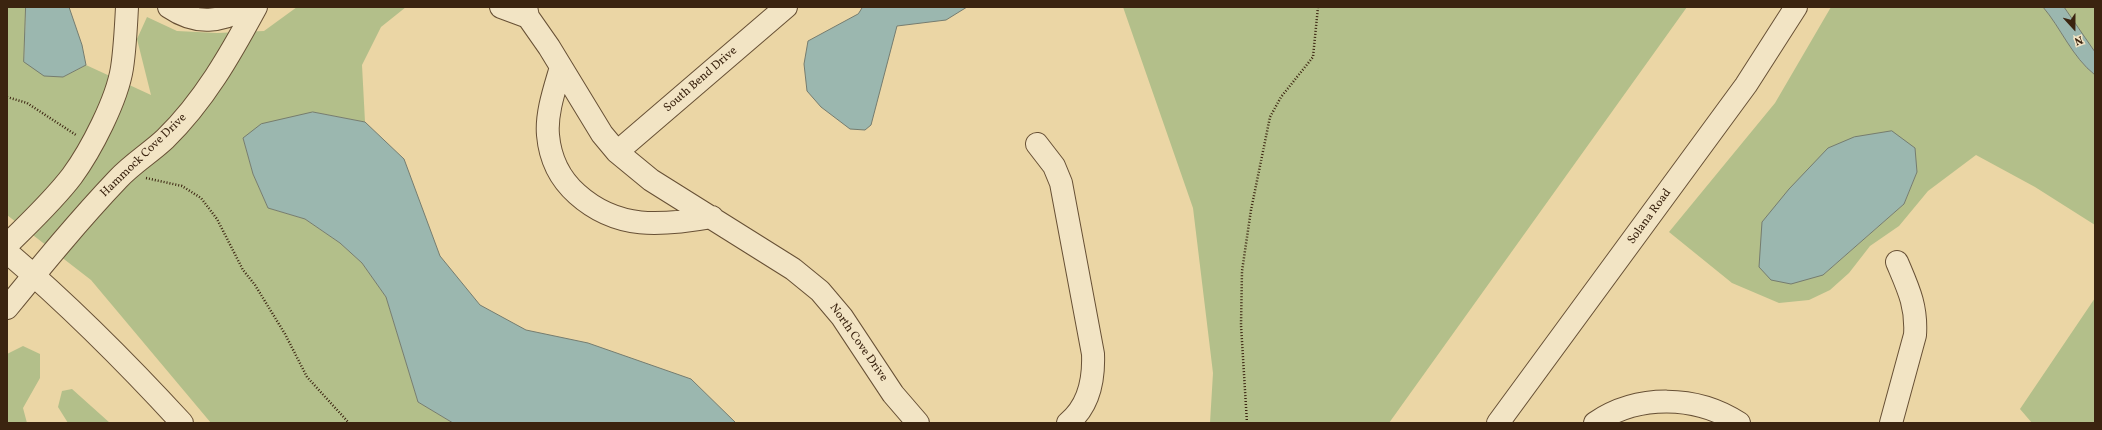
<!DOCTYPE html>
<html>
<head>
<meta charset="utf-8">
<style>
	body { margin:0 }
	#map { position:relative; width:2102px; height:430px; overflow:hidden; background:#ebd6a5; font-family:Vollkorn,serif }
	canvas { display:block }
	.frame { position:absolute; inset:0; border:8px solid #3b2410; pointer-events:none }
	.north { position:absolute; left:2054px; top:8px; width:40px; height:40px; -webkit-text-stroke:3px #f2e4c4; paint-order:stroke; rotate:159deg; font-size:11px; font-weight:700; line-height:16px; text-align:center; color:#3b2410 }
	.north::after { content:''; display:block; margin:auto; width:14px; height:18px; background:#3b2410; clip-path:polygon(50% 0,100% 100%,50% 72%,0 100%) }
</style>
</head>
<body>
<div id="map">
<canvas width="2102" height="430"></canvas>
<div class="frame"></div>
<div class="north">N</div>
</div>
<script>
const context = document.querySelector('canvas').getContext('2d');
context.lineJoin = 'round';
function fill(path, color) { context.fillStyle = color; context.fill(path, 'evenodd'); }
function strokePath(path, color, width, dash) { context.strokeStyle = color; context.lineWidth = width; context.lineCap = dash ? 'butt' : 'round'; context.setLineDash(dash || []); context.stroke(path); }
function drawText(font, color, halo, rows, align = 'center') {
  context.font = font + ' Vollkorn,serif'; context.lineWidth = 3.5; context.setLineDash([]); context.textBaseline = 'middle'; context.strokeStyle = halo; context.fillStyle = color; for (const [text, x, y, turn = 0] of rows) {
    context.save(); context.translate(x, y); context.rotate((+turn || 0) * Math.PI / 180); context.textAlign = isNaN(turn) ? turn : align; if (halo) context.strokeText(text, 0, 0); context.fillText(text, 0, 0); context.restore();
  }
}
fill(new Path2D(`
	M7,7H26L24,62L63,77L86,65L151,95L137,39L147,17L177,31L217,33L264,31L297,7H406L381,27L362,65L365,122L313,112L243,138L253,174L268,208L305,219L340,243L362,263L386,297L418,402L453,423H211L91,280L7,215Z
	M1123,7H1687L1389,423H1210L1213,373L1193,208Z
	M1831,7H2043C2061,28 2072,57 2095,75V225L2035,187L1976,155L1928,191L1899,226L1870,246L1849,273L1830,290L1809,300L1779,303L1732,283L1669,232L1775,103ZM1917,172L1904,204L1823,275Z
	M2064,7H2095V52Z
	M2095,298V423H2032L2020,409Z
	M23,346L40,354V378L23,408L27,423H7V354Z
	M72,389L110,423H68L58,407L62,391Z`), '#b3bf8a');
const water = new Path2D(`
	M26,7H69L82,45L86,65L63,77L44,76L24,62Z
	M863,7H967L946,20L897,26L871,125L865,130L850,129L821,107L807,91L804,64L808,41L858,14Z
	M2043,7H2064L2095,52V75C2072,57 2061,28 2043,7Z
	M313,112L365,122L404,159L440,256L480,305L526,330L588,343L691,379L736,423H453L418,402L386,297L362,263L340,243L305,219L268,208L253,174L243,138L261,124Z
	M1892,131L1915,148L1917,172L1904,204L1823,275L1791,284L1771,280L1759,267L1762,222L1789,189L1828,148L1854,137Z`);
fill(water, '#9bb7af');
strokePath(water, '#757c6f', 1);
const minor = new Path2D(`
	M169,7C197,26 220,22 249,7
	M501,7L528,17L526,7
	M528,17L549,47L602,134L617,152L651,180L793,269L820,291L842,317L893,394L918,423
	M561,67C555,88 546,113 548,135C550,158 559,178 577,194C617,230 661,226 712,217
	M1037,144L1054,166L1061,183L1093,354C1094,379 1089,406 1068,423
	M617,152L786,7
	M7,245C29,223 53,201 72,176C91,150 117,100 122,68C125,48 126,27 127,7
	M7,252C70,306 126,362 182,423
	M7,308C43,264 79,220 118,179C132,164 150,153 165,139C204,101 230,55 256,7
	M1498,423L1746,85L1796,7
	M1595,423C1638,394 1696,395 1739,423
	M1891,423L1915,335C1917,306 1908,288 1897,262`);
strokePath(minor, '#675035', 24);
strokePath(new Path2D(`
	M7,97L27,103L76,135
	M146,178L182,186L201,198L217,219L243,270L255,285L285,334L307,377L349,423
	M1247,423L1241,325L1242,271L1251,210L1270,117L1281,97L1313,57L1318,7`), '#3b2410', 2.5, [1, 2]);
strokePath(minor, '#f2e4c4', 22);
drawText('12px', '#3b2410', '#f2e4c4', [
	["South Bend Drive",701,80,-41],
	["Hammock Cove Drive",144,156,-44],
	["Solana Road",1650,217,-54],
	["North Cove Drive",858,343,55]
]);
</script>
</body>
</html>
